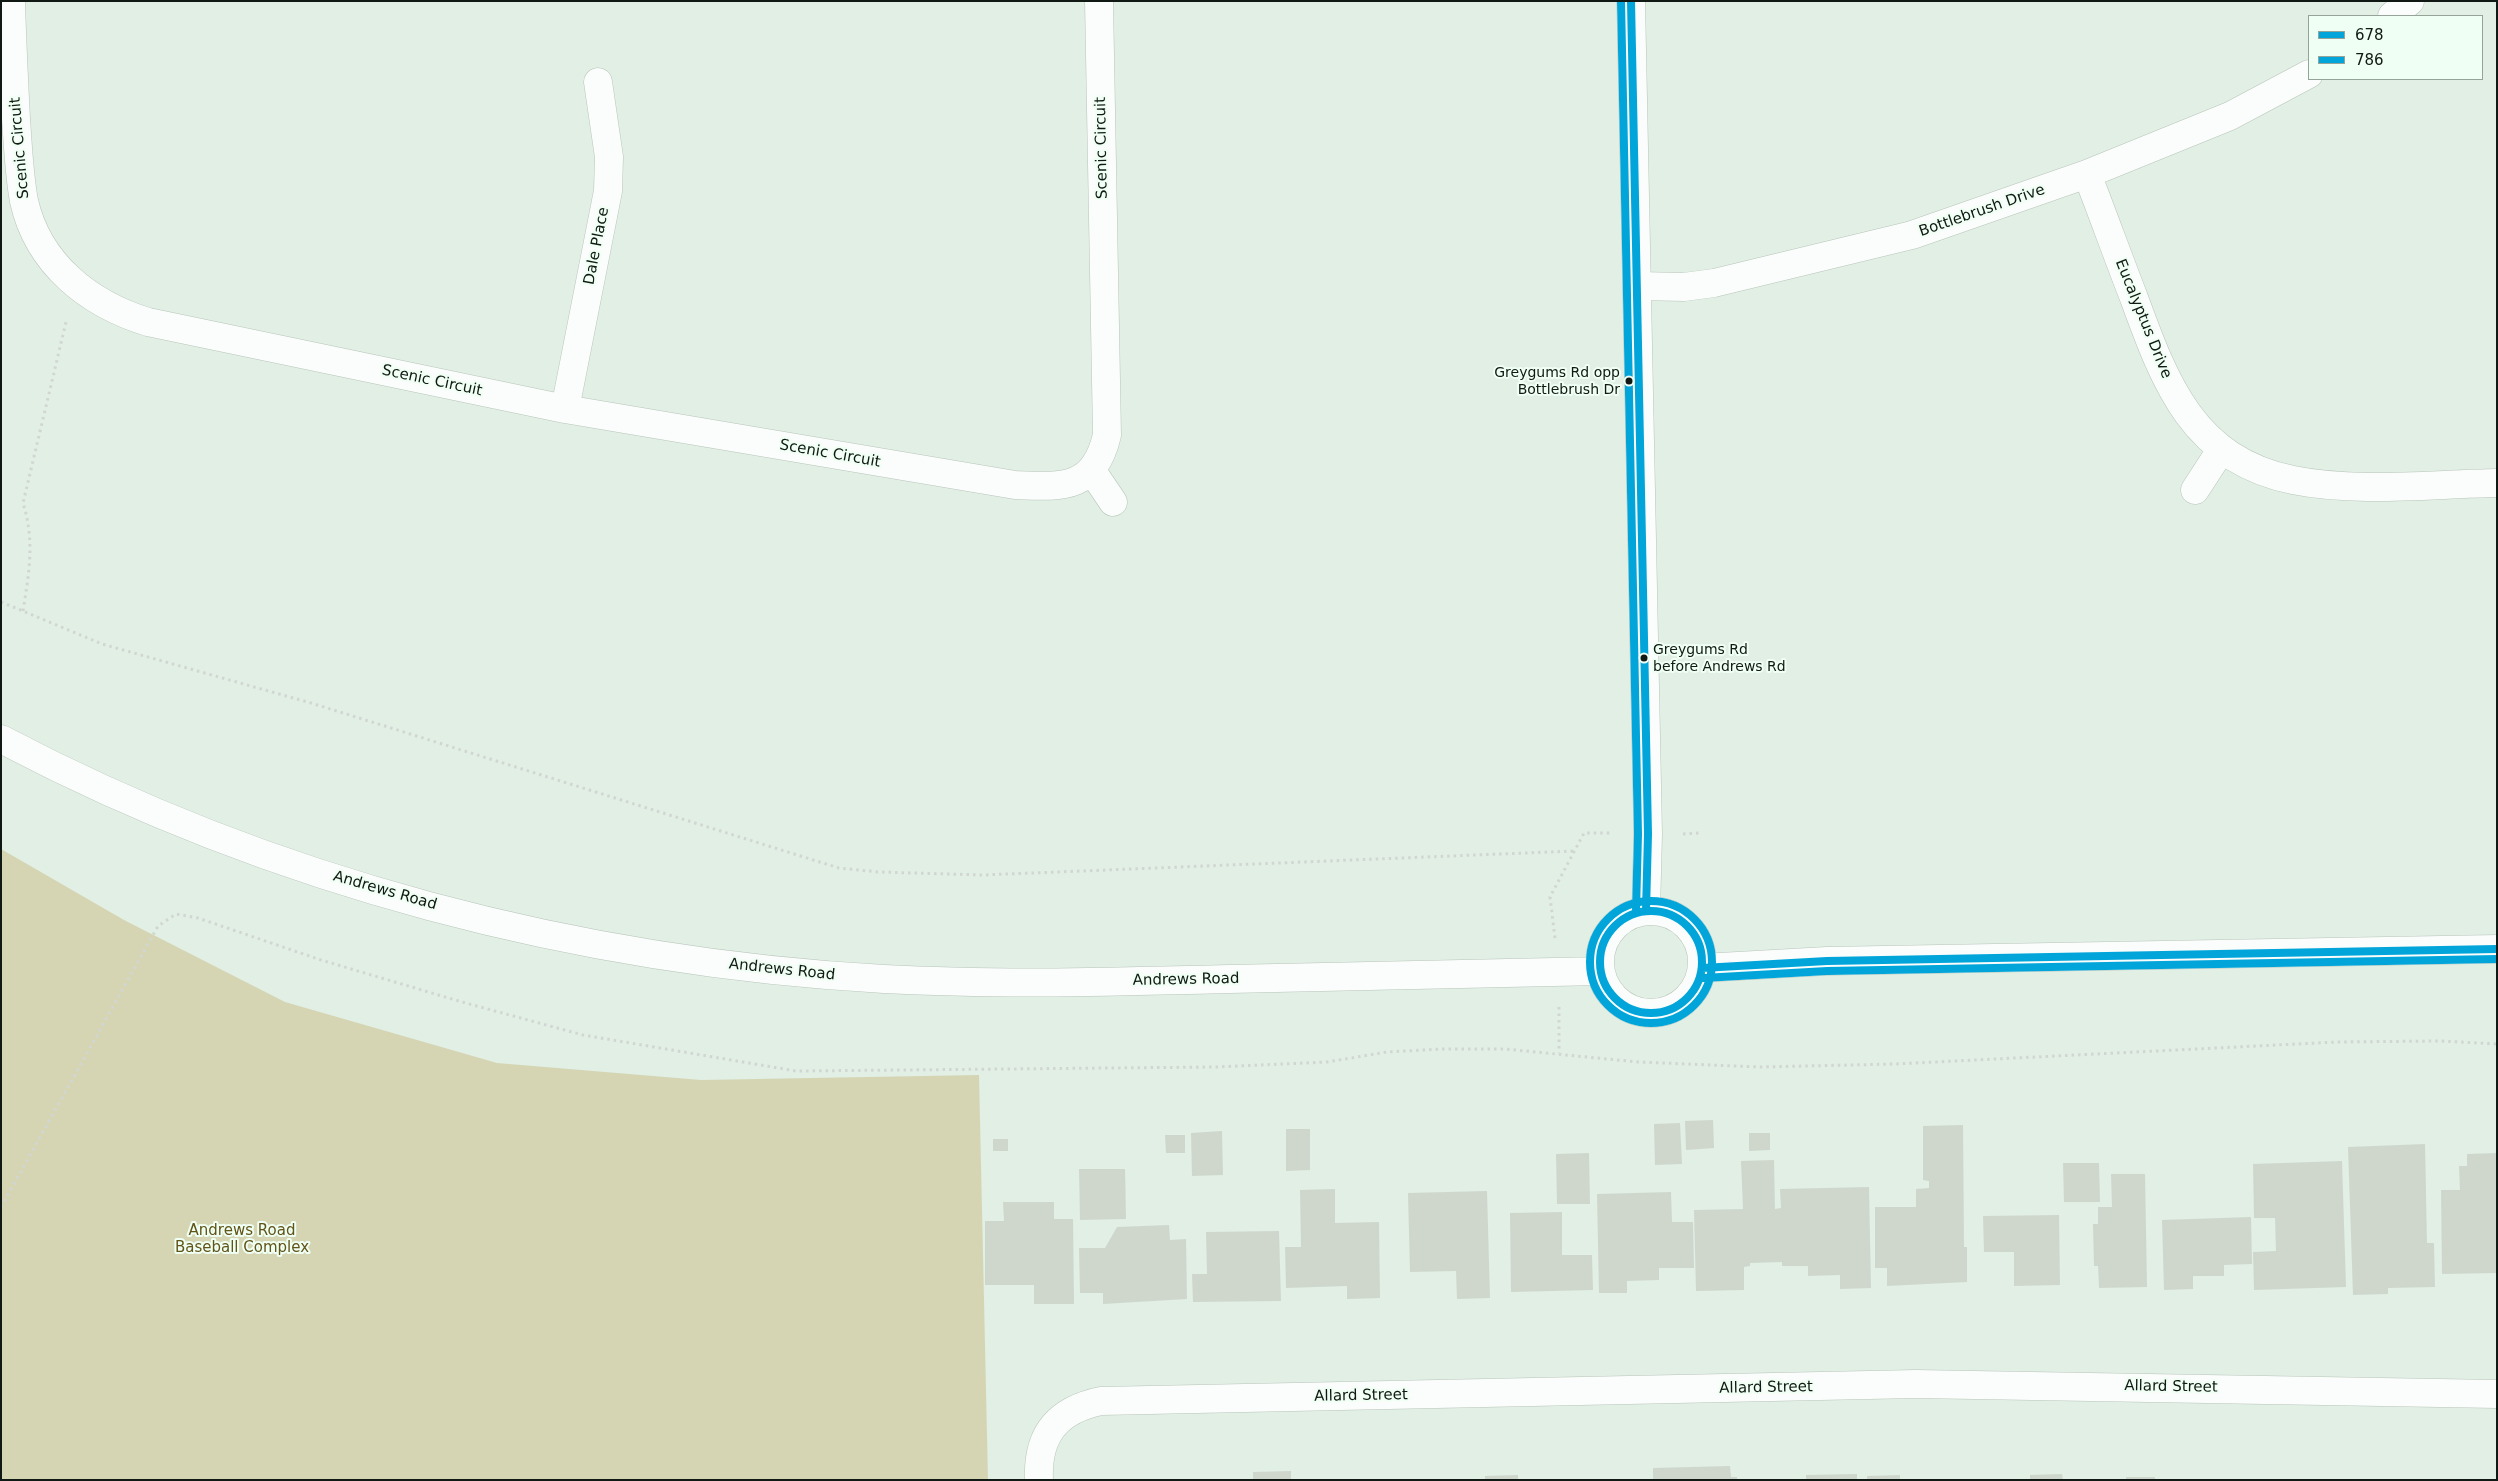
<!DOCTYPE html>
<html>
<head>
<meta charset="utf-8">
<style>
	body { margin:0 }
	#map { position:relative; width:2498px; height:1481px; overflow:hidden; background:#e1efe4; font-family:"DejaVu Sans",sans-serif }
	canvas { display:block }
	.frame { position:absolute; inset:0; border:2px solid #101913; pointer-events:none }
	.legend { position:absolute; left:2308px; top:15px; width:175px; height:65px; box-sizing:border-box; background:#effff3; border:1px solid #96a399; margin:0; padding:6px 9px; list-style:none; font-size:15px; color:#101913 }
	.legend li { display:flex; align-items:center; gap:10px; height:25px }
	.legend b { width:25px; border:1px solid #96a399 }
</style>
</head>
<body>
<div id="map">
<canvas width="2498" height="1481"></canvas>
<div class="frame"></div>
<ul class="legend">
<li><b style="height:6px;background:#02a5d9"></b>678</li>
<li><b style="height:6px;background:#02a5d9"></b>786</li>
</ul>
</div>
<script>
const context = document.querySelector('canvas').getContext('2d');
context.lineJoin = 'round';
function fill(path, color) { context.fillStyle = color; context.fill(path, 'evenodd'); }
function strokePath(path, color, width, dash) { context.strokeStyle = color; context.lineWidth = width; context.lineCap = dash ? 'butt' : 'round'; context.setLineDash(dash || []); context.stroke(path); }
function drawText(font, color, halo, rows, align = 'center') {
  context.font = font + ' "DejaVu Sans",sans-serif'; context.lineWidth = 4; context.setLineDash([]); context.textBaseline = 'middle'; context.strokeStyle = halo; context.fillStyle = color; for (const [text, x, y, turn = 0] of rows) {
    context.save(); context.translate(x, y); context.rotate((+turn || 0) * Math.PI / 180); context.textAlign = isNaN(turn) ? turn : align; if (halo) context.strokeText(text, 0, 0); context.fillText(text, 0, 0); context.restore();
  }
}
fill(new Path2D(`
	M1,849L124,920L285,1002L497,1063L701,1080L979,1075L988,1480H1Z`), '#d5d5b4');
fill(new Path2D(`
	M1713,1120L1714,1148L1686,1150L1685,1121Z
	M1680,1123L1682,1164L1655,1165L1654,1124Z
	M1963,1125L1964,1247H1967V1282L1887,1286V1268H1875V1207H1916V1189L1929,1188V1181L1923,1180V1126Z
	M1286,1129H1310V1170L1286,1171Z
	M1222,1131L1223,1175L1192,1176L1191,1133Z
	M1749,1133H1770V1150L1749,1151Z
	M1165,1135H1185V1153H1166Z
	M993,1139H1008V1151H993Z
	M2425,1144L2427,1243H2434L2435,1287L2388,1288V1294L2353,1295L2348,1147Z
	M1589,1153L1590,1204H1557L1556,1154Z
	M2497,1153V1273L2442,1274L2441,1190H2460L2459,1166H2467V1154Z
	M1774,1160L1775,1209L1781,1208L1780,1189L1869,1187L1871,1288L1840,1289V1275L1808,1276V1266H1782V1262L1750,1263V1266L1744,1267V1290L1696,1291L1694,1210L1743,1209L1741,1161Z
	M2342,1161L2346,1287L2254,1290L2253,1252L2276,1251L2275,1218H2254L2253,1164Z
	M2063,1163H2099L2100,1202H2064Z
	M1079,1169H1125L1126,1219L1080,1220Z
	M2111,1174H2145L2147,1287L2099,1288L2098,1266H2094L2093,1224H2098V1207H2112Z
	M1335,1189V1223L1379,1222L1380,1298L1347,1299V1286L1286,1288L1285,1247H1301L1300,1190Z
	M1487,1191L1490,1298L1457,1299L1456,1271L1410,1272L1408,1193Z
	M1671,1192L1672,1222H1693L1694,1268H1659V1280L1627,1281V1293H1599L1597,1194Z
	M1003,1202H1054V1219H1073L1074,1304H1034V1285H985V1221H1004Z
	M1562,1212V1255H1592L1593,1290L1511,1292L1510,1213Z
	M2059,1215L2060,1285L2014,1286V1252H1984L1983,1216Z
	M2251,1217L2252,1264L2224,1265V1276H2193V1289L2164,1290L2162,1220Z
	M1169,1225L1170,1240L1186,1239L1187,1299L1103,1304V1293H1080L1079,1248H1105L1117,1227Z
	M1279,1231L1281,1301L1193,1302L1192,1274H1207L1206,1232Z
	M1730,1466L1731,1477H1737V1480H1653V1468Z
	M1291,1471V1480H1253V1472Z
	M1857,1474V1480H1806V1475Z
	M2062,1474L2063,1480H2030V1475Z
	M1518,1475V1480H1485V1476Z
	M1900,1475V1480H1867V1476Z
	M2126,1477H2155V1480H2126Z`), '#cfd7cd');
const minor = new Path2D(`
	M11,1C12,40 14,79 16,119C18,146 19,174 24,201C38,264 89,304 148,322L565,409L1015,485C1063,487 1094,490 1107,435L1099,1
	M2392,16L2410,1
	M2087,174C2103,215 2118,257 2134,298C2165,383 2193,460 2293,480C2357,493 2431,484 2497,483
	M1638,286L1684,287L1714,283L1912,235L2087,174L2230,116L2309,74
	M565,409L608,191L609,157L598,82
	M1092,471L1113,502
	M2195,490L2221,450
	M1039,1480C1037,1435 1057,1410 1101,1401L1916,1384L2497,1394`);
const tertiary = new Path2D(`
	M1631,1L1648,834L1646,911`);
const secondary = new Path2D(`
	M1,739C272,882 579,962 884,979C999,985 1114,982 1230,979C1353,976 1476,973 1600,971
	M1600 962a51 51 0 1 1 102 0a51 51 0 1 1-102 0Z
	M1702,968L1827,961L2497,949`);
strokePath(minor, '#b9c4bb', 29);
strokePath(tertiary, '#b9c4bb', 29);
strokePath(secondary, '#b9c4bb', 29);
strokePath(new Path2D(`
	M1,602L102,644L311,703L839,868L878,872L983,875L1574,851
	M23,611C29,573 35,541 23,503L66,322
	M1683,834L1699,833
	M1555,938L1550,897L1584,833H1612
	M1559,1007V1053
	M1,1207L158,926L176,914L198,918L321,960L462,1002L583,1035L796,1071L1216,1067L1327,1062L1387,1052L1442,1049H1505L1638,1062L1760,1067L1895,1064L2337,1042L2441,1041L2497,1044`), '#d2d6d3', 3, [2.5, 4]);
strokePath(minor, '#fafdfb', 28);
strokePath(tertiary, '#fafdfb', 28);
strokePath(secondary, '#fafdfb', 28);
strokePath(new Path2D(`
	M1631,1L1648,834L1646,911
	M1600 962a51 51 0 1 1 102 0a51 51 0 1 1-102 0Z
	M1702,968L1827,961L2497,949`), '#02a5d9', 8);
strokePath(new Path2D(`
	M1621,1L1638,834L1636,911
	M1590 962a61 61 0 1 1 122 0a61 61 0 1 1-122 0Z
	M1703,978L1827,971L2497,959`), '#02a5d9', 8);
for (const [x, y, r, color] of [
	[1629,381,4.5,"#101913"],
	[1644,658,4.5,"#101913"]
]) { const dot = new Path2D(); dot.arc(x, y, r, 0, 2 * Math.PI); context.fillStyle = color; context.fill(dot); strokePath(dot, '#effff3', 2); }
drawText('14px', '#101913', '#effff3', [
	["Greygums Rd opp",1620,373],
	["Bottlebrush Dr",1620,390],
	["Greygums Rd",1653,650,"left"],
	["before Andrews Rd",1653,667,"left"]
], 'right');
drawText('15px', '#101913', '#effff3', [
	["Scenic Circuit",20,148,-95],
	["Scenic Circuit",1102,148,-91],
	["Bottlebrush Drive",1982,211,-19],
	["Dale Place",597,246,-79],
	["Eucalyptus Drive",2143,319,68],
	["Scenic Circuit",432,381,12],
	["Scenic Circuit",830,454,10],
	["Andrews Road",385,891,16],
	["Andrews Road",782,970,6],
	["Andrews Road",1186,980,-1],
	["Allard Street",2171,1387,1],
	["Allard Street",1766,1388,-1],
	["Allard Street",1361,1396,-1]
]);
drawText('15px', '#625317', '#effff3', [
	["Andrews Road",242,1231],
	["Baseball Complex",242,1248]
]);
</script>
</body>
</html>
